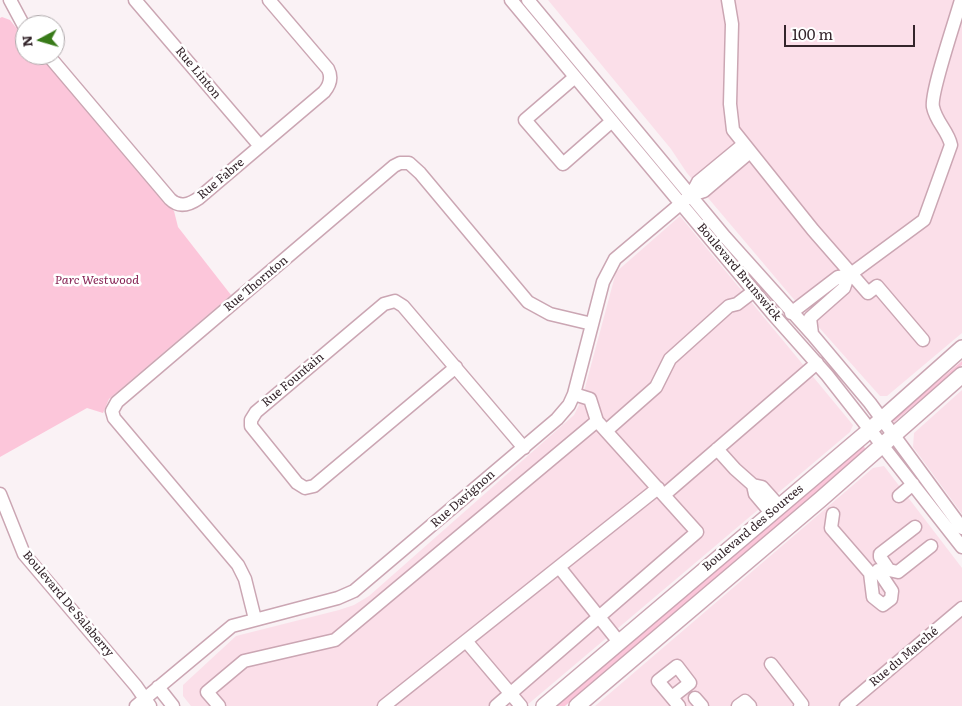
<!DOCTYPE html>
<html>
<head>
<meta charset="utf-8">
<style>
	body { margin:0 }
	#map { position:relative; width:962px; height:706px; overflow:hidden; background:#faf2f5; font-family:Literata,serif }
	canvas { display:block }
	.north { position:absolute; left:15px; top:15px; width:50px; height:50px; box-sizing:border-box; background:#fff; border:1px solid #aea8aa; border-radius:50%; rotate:264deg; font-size:14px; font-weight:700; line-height:20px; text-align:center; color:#34252b }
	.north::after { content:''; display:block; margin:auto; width:18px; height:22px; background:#387a19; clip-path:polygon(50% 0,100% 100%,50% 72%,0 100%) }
	.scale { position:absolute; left:784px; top:25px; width:131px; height:22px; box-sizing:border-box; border:2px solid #34252b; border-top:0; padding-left:6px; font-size:15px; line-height:18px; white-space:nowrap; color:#34252b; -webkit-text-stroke:4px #fff; paint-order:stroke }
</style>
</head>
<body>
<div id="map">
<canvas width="962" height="706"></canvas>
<div class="north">N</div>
<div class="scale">100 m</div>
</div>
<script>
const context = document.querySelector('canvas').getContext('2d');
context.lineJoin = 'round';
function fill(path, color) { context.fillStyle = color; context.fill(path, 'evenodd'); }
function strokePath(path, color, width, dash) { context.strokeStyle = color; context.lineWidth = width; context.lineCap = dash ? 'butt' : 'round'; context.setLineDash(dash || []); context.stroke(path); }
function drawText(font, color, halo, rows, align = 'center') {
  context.font = font + ' Literata,serif'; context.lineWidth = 5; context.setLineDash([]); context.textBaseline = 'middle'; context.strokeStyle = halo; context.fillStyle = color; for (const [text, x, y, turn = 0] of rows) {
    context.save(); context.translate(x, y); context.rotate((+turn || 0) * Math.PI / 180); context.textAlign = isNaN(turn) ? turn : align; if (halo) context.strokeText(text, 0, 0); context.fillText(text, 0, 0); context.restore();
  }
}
fill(new Path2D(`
	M548,0H962V333L887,396H880L791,296L687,173L671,149Z
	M680,216L853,425L850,432L526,706H191L183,696V685L236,636L339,610L354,605L369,596L574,415L582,399L616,272Z
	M962,390V514L913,447L914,433Z
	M884,466L962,568V706H595L873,468Z`), '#fbdfe9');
fill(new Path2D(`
	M2,17L10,20L25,39V55H39L164,203L174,211L178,227L231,295L109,399L103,413L87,408L0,457V18Z
	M962,361V365L894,422L892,420Z
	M863,445L866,450L565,706H556Z`), '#fcc6da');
const minor = new Path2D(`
	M10,0L25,28
	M135,0L260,146
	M511,0L772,313L827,375L962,547
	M528,0L725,237L812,334L870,403L962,528
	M728,0L732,24L730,104L733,130L813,230L868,293L877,286L923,340
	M48,55L170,199C179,208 189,205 199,198L324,92C330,85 332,77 328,69L269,0
	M575,77L525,120L563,164L612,121
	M691,195L704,191L750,152
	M791,313L838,277L848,276L924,220L951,145C948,131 936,122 933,107C930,94 956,18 961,0
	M812,334L810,318L844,288L848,276
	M456,367L314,486L305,488L297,483L251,426V420L256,412L384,304L395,301L403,306L524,448
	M606,431L656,387L670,359L729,306L737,304L754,291
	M717,449L735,469L753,485L762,487L779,506
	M753,485L755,494L771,513
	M0,494L24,554L136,686L150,706
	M664,495L817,363
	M899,496L913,484
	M833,514L831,528L870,573L873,597L883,605L891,599L892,591L878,570
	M915,527L880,554V557L889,570L898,572L931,546
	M559,567L619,642
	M255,619L245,579L238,565L114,418L112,411L117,402L394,166L400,163H409L420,173L528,302L550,314L592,324
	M466,641L521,706
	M771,664L802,704L800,706
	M158,687L173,706
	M672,697L690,683L677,666L658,681L679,706
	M695,698L702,706
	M136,706L232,626L338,598L354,591L557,419L569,405L574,394L603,282L615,259L691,195L698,182L744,144
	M219,706L207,692L244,661L335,640L597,421
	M384,706L658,488
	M496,706L697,532L597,421L590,399L574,394
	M738,706L745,701L750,706
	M846,706L962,608`);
const major = new Path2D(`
	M544,706L864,435L962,348
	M577,706L821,499L962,375`);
strokePath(minor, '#cba6b3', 15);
strokePath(major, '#cba6b3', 18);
strokePath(minor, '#fff', 12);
strokePath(major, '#fff', 15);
drawText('12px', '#34252b', '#fff', [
	["Rue Linton",198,73,50],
	["Rue Fabre",221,179,-40],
	["Boulevard Brunswick",739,272,50],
	["Rue Thornton",256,284,-40],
	["Rue Fountain",293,380,-40],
	["Rue Davignon",463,499,-41],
	["Boulevard des Sources",753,528,-40],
	["Boulevard De Salaberry",68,604,50],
	["Rue du Marché",904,657,-40]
]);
drawText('italic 12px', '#882556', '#fff', [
	["Parc Westwood",97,280]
]);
</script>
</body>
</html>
